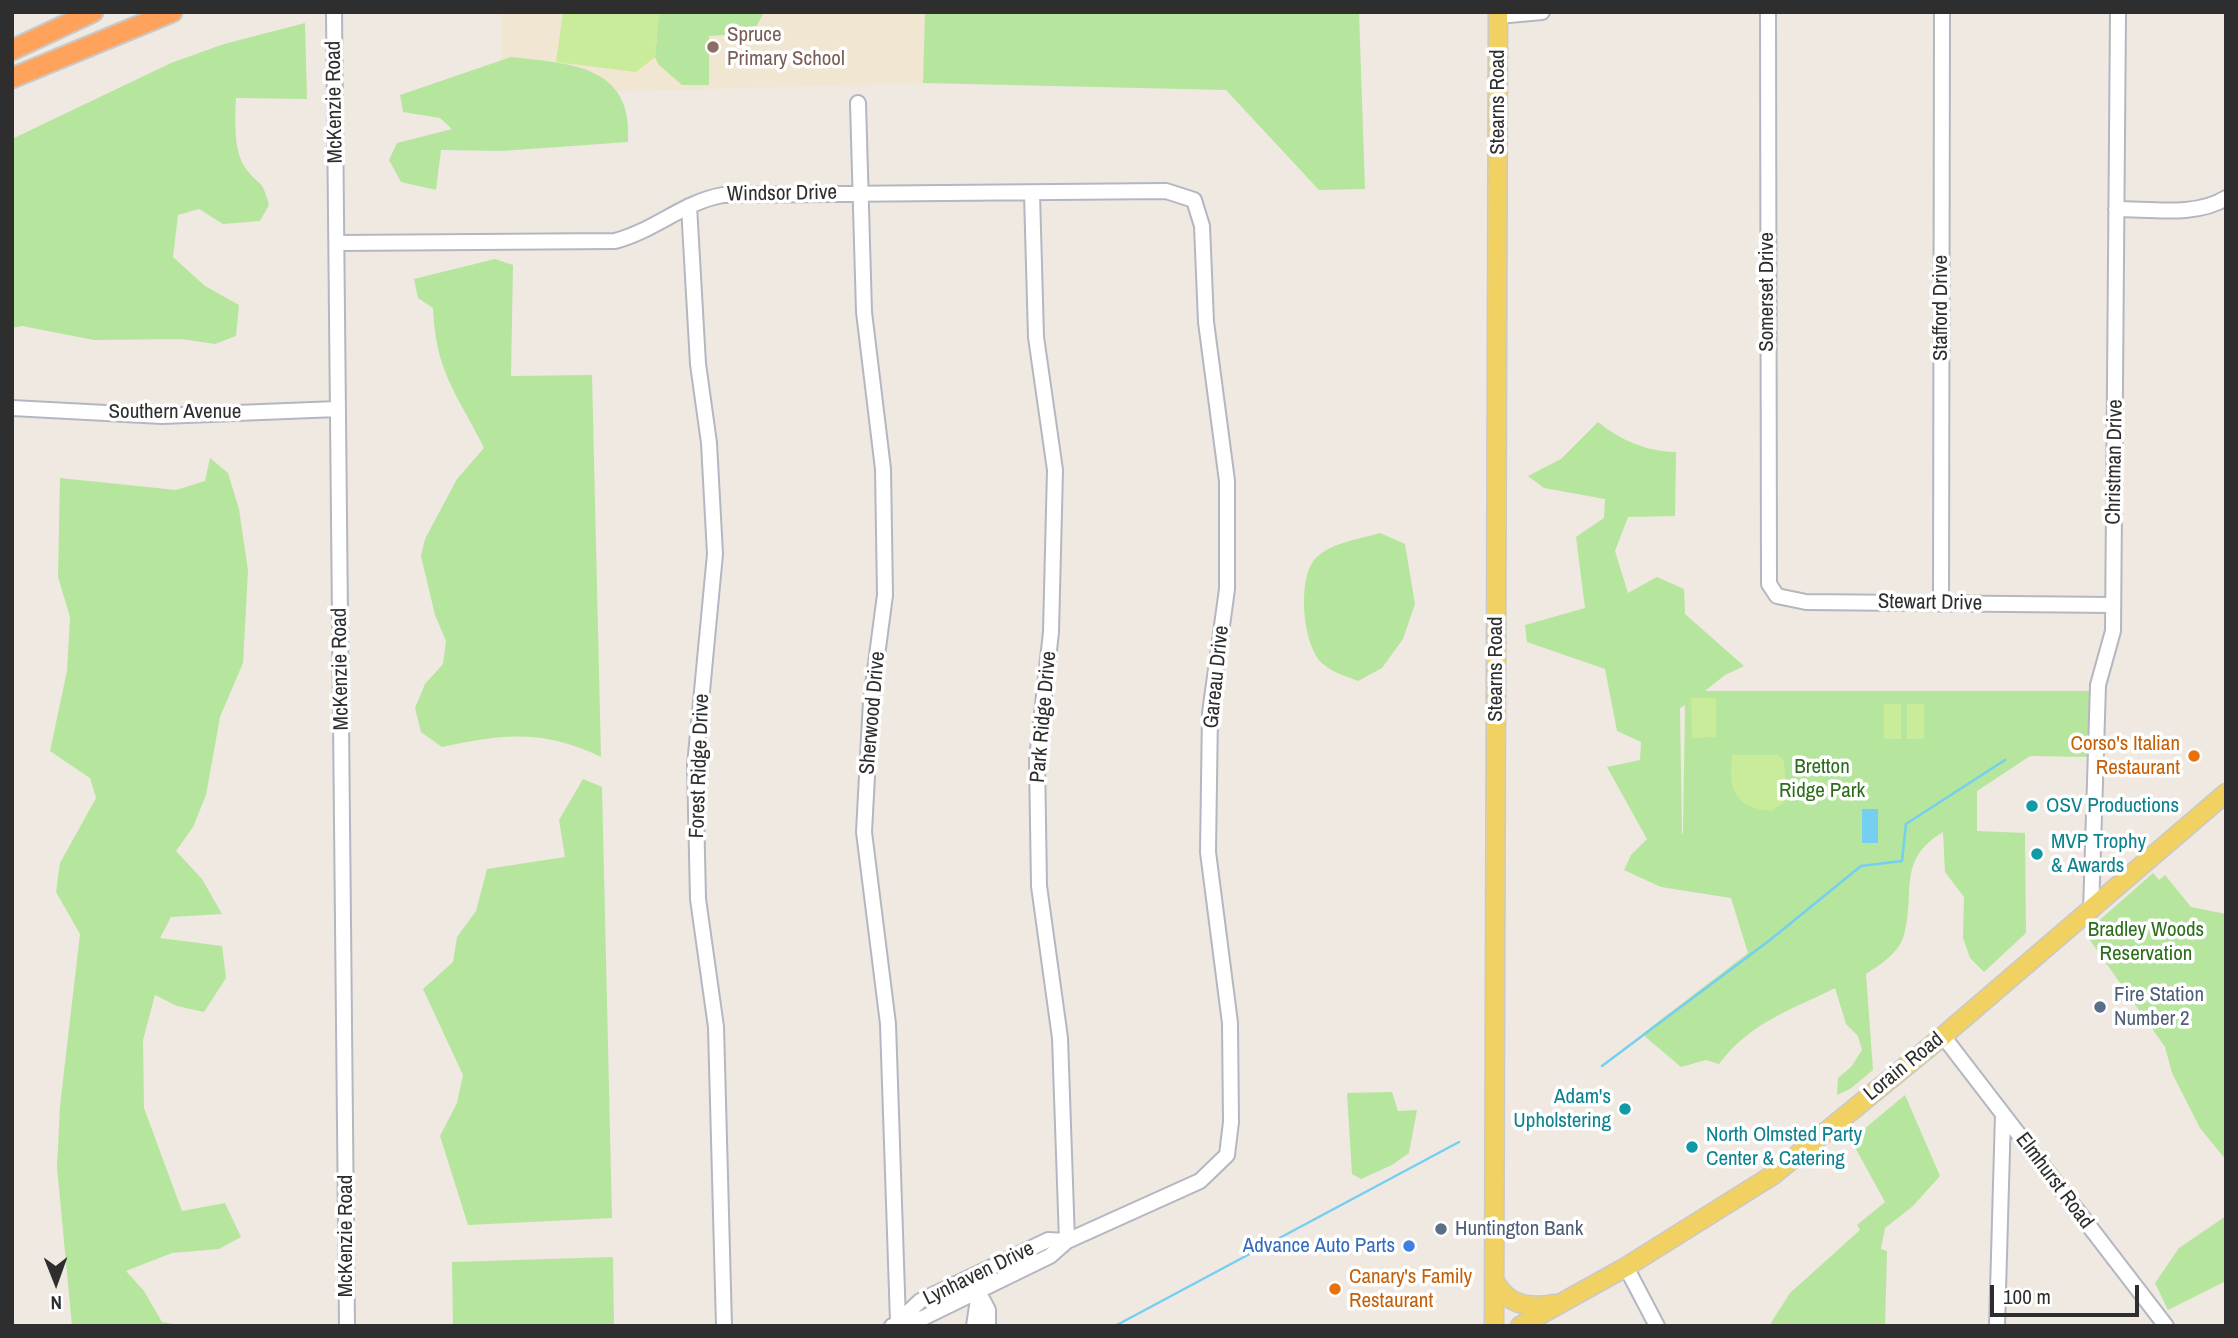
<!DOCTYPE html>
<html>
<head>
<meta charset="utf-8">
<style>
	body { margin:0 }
	#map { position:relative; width:2238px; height:1338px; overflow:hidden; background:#efe9e1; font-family:"Archivo Narrow",sans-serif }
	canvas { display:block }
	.frame { position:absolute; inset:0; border:14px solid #2e2e2e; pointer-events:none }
	.north { position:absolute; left:21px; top:1247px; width:70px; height:70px; -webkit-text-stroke:5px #fff; paint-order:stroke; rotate:179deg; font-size:19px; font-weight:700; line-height:28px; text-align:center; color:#2e2e2e }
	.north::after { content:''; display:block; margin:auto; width:24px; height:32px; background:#2e2e2e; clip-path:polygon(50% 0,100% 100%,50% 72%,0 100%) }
	.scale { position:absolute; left:1990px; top:1285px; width:149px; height:32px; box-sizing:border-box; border:4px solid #2e2e2e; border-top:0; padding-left:9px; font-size:21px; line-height:24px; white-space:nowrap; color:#2e2e2e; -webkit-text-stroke:5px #fff; paint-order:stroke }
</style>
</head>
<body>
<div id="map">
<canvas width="2238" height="1338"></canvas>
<div class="frame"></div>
<div class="north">N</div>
<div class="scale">100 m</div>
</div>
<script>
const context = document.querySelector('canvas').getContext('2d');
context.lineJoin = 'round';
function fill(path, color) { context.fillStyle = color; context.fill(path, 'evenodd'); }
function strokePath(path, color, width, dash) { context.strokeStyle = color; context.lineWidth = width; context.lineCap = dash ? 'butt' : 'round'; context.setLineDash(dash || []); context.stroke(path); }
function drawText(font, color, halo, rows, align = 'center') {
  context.font = font + ' "Archivo Narrow",sans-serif'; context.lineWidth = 7; context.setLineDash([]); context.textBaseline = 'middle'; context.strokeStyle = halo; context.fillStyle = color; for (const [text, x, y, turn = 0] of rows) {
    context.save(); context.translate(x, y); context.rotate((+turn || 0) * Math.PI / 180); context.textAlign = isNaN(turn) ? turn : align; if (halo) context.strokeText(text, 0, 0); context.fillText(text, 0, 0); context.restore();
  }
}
fill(new Path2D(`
	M501,12H925L923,83L502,95Z`), '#f0e6d1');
fill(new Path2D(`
	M659,12H764L753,33L709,36V85H682L658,64L655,57Z
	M925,12H1359L1365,189L1319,190L1226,90L923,83Z
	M305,23L307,99L236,98C235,119 233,151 246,169C260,187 262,178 269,205L260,221L223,224L199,209L178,215L173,257L205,286L239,305L236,336L215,344L181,339L94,340L22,326L12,328V139L171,63L224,44Z
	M511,57C570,64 633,64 628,142L502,151L441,150L436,190L401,182L389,160L397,143L452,129L440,118L403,112L400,95Z
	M495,259L513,265L511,376L592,375L601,757C543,729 503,734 442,747L421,732L415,708L425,684L443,664L446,641L435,615L421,556L425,539L457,479L484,448C457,393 436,374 433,308L418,298L414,279Z
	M1598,422C1620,440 1648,452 1676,452L1675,516L1628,517L1615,551L1628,593L1657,577L1684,589L1685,614L1744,666L1725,675L1705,691H2092L2090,757L2030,756L1977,791V831L2025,833L2026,933L1984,972L1970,958L1963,938L1964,897L1945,872L1943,832C1896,860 1916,892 1904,935C1899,953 1881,964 1866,974L1873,1070L1850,1089L1837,1095L1838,1078L1851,1067L1862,1050L1858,1036L1846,1024L1835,988C1789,1011 1751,1022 1719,1064L1706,1060L1681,1067L1642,1034L1748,953L1731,898L1661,887L1624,870L1631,855L1647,839L1607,767L1640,760L1641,742L1617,731L1605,669L1527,642L1525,625L1585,608L1576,537L1604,518L1605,499L1544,488L1528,476L1561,459ZM1685,705L1683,833L1682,834L1680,708Z
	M210,458L228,473L239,509L248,571L243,663L220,717L206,795L193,827L176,851L202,879L222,914L171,917L160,938L222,946L226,978L204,1012L177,1006L155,995L143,1040L144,1108L182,1211L225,1203L241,1237L219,1249L172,1253L126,1271L144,1291L162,1322L184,1326H72L57,1167L60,1106L80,934L56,892L60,863L96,798L90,778L50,751L67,671L70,617L58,577L60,478L176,490L205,481Z
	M1380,533L1405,544L1415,604L1403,639L1382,668L1358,681C1346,676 1333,673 1323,664C1303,647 1297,582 1314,560C1328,543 1360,539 1380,533Z
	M583,779L602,787L612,1218L468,1225L440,1136L457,1103L463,1075L423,989L453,962L457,937L476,911L487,869L565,857L559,820Z
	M2153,873L2159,880L2165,875L2191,907L2226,914V1160L2200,1128L2172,1073L2165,1047L2085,933Z
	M1392,1092L1398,1111L1417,1110L1409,1153L1392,1165L1361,1179L1352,1174L1347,1093Z
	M1905,1095L1940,1176L1913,1206L1885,1228L1881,1249L1887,1251L1885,1326H1769L1790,1293L1860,1230L1857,1225L1885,1202L1851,1140Z
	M2226,1216V1281L2168,1310L2155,1283L2179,1248Z
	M613,1257L614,1326H453L452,1262Z`), '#b6e59e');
fill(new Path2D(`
	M563,12H659L655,57L636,72L556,62Z
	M1716,698V737L1692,738L1691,698Z
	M1884,704H1901V739H1884Z
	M1907,704H1924V739H1907Z
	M1732,755H1778L1784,761L1787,800L1771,811C1733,807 1729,790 1732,755Z`), '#c9ec9a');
fill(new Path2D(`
	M1862,809H1878V843H1862Z`), '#75cff0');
strokePath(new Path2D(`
	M1602,1066L1770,940L1861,866L1902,861L1906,824L2005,760
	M1115,1326L1459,1142`), '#75cff0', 2.5);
const minor = new Path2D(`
	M334,12L347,1326
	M1768,12L1769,584L1777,596L1806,602L2112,605
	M1498,16L1542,12
	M858,103L864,312L883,469L885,595L871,701L864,832L888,1024L898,1322
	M1032,194L1036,337L1055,470L1051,632L1037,759L1039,886L1060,1038L1067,1241
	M689,206L698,364L709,443L715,554L695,765L698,899L716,1027L724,1326
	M2116,209C2151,209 2196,217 2226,198
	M338,243L615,241C654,231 683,202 723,195L1166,191L1194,200L1202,226L1206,322L1227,481V589L1210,713L1208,852L1230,1023L1231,1122L1227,1155L1200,1181L1067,1241L1050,1256L923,1318L892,1326
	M12,408L162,416L337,409
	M1941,604L1942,12
	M2091,911L2098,685L2113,631L2118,12
	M1943,1036L2166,1326
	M1626,1267L1657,1326
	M980,1295L988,1310V1326
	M899,1321L920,1301L1048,1240L1067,1241
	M974,1326L980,1286
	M1997,1326L2003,1114`);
const major = new Path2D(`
	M1495,1281C1506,1304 1529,1309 1554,1304
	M1494,1326L1498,12
	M1520,1326L1626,1267L1773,1175L1943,1036L2226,793`);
const highway = new Path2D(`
	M12,50L93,12
	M12,78L172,12`);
strokePath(minor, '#b4b7c1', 18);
strokePath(major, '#c9c9c9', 21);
strokePath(highway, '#c9c9c9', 23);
strokePath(minor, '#fff', 14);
strokePath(major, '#f2d163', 18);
strokePath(highway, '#ffa35c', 19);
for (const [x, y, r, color] of [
	[713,47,7,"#8d6e63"],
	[2194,756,7,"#e8710a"],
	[2032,806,7,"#0f9aa8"],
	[2037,854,7,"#0f9aa8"],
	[2100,1007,7,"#5c6f8a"],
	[1625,1109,7,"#0f9aa8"],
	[1692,1147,7,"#0f9aa8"],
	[1441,1229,7,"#5c6f8a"],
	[1409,1246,7,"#3f7fe0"],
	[1335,1289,7,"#e8710a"]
]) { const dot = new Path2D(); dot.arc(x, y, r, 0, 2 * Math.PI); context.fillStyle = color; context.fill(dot); strokePath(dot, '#fff', 2.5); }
drawText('21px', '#785e54', '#fff', [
	["Spruce",727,35],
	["Primary School",727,59]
], 'left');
drawText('21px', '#2e2e2e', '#fff', [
	["McKenzie Road",335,102,-91],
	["Stearns Road",1498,102,-90],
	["Windsor Drive",782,194,-1],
	["Somerset Drive",1767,292,-90],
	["Stafford Drive",1941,308,-90],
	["Southern Avenue",175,412],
	["Christman Drive",2115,462,-89],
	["Stewart Drive",1930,603,1],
	["McKenzie Road",341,669,-91],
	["Stearns Road",1496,669,-90],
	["Gareau Drive",1217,677,-84],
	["Sherwood Drive",873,713,-85],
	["Park Ridge Drive",1044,717,-85],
	["Forest Ridge Drive",700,766,-88],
	["Lorain Road",1904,1067,-39],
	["Elmhurst Road",2054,1181,53],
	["McKenzie Road",346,1236,-90],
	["Lynhaven Drive",979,1274,-26]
]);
drawText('21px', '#c56008', '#fff', [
	["Corso's Italian",2180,744],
	["Restaurant",2180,768],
	["Canary's Family",1349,1277,"left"],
	["Restaurant",1349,1301,"left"]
], 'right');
drawText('21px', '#2c6e1b', '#fff', [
	["Bretton",1822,767],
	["Ridge Park",1822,791],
	["Bradley Woods",2146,930],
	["Reservation",2146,954]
]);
drawText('21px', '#0d838f', '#fff', [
	["OSV Productions",2046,806],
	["MVP Trophy",2051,842],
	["& Awards",2051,866],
	["Adam's",1611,1097,"right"],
	["Upholstering",1611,1121,"right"],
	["North Olmsted Party",1706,1135],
	["Center & Catering",1706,1159]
], 'left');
drawText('21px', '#4e5e75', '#fff', [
	["Fire Station",2114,995],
	["Number 2",2114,1019],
	["Huntington Bank",1455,1229]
], 'left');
drawText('21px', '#366cbe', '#fff', [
	["Advance Auto Parts",1395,1246]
], 'right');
</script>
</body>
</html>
